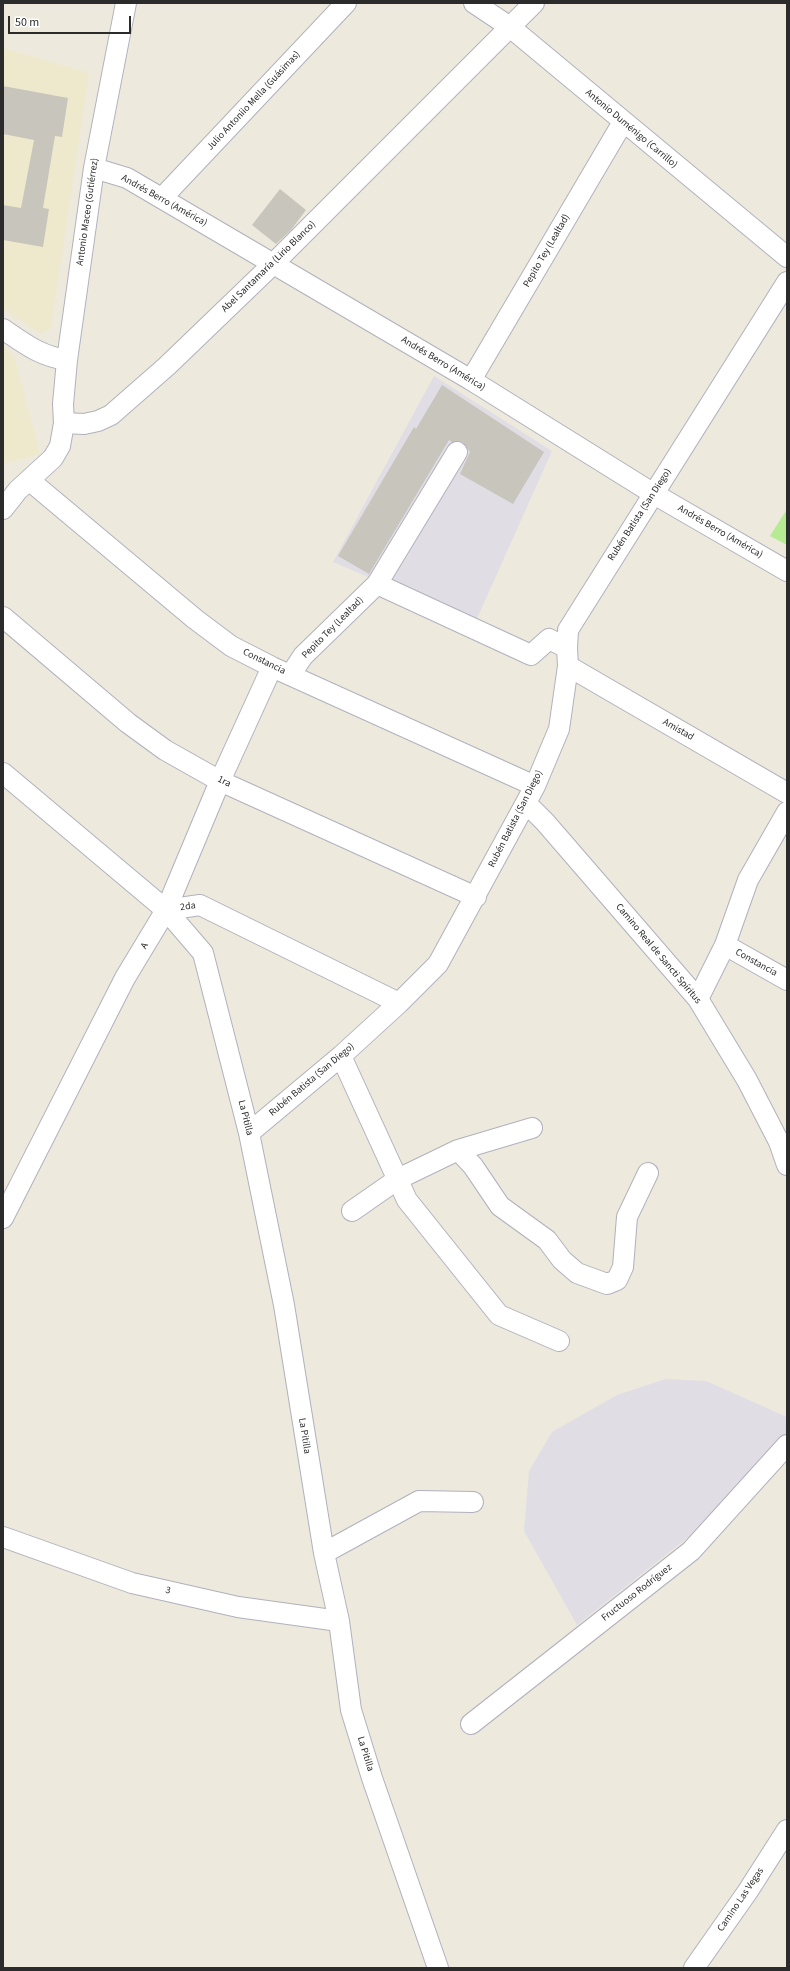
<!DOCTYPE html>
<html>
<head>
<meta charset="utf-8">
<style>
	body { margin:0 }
	#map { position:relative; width:790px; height:1971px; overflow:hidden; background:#ede9dd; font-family:"Source Sans 3",sans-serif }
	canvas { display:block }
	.frame { position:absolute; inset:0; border:4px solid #2b2b2b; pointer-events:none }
	.scale { position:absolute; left:8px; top:16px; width:123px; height:18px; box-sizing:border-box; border:2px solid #2b2b2b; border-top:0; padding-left:5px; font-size:12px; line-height:14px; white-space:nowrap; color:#2b2b2b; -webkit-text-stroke:3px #fff; paint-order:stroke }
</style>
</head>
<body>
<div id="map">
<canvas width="790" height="1971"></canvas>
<div class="frame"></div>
<div class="scale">50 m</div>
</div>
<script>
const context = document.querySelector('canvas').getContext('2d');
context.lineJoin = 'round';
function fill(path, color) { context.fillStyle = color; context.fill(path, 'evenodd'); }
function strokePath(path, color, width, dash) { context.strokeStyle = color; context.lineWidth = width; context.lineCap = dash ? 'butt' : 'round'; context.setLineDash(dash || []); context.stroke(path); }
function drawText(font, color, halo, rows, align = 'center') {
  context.font = font + ' "Source Sans 3",sans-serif'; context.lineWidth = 3; context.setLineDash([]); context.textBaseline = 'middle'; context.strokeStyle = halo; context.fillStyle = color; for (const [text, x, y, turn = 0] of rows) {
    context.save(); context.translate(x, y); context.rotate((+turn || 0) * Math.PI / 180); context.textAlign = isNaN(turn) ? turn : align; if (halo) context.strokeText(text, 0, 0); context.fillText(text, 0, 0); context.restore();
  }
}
fill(new Path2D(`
	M434,376L552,451L475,623L333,562Z
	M666,1379L706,1381L787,1417V1434L691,1535L577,1625L524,1531L529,1471L552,1432L617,1395Z`), '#e1dde5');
fill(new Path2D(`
	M3,48L89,73L51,328L41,334L3,309Z
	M3,346L15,359L40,454L3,464Z`), '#eee9cc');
fill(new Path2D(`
	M787,509V545L770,536Z`), '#b6eb94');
fill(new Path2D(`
	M3,86L68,98L62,137L55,136L43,208L49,209L43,247L3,240V205L21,208L34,140L3,134Z
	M280,189L306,210L291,230L276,244L252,225Z
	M442,385L544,452L513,504L460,474L470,452L463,442H452L449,440L369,574L338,556L414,427L416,429Z`), '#c8c5bc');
const minor = new Path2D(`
	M474,3L510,27L787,257
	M94,168L127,178L471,380L654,494L787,571
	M162,198L346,3
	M3,329C25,344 40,356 67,360
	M471,380L623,122
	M64,423L84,424L98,421L111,415L167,366L273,264L534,3
	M29,480L195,619L231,646L272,667L535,786
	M3,509L18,490L53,458L60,446L64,423L63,404L67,360L94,168L126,3
	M377,584L531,655L549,639L567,648
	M3,617L128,723L165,750L220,781L476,897
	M568,666L787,793
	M291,674L303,656L377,584L457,452
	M3,773L166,910L203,953L249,1133L284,1305L324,1553L339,1621L351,1710L372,1778L438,1968
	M526,803L545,822L698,999L747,1080L779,1142L787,1165
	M166,910L200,905L399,1003
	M725,945L787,980
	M698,999L725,945L748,880L787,812
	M341,1056L407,1200L499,1315L559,1341
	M249,1133L341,1056L399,1003L438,964L535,786L559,729L568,666L567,648L568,630L787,282
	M458,1150L473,1166L500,1206L547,1240L562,1260L577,1273L607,1284L617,1280L623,1267L627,1217L648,1173
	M352,1211L398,1179L458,1150L532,1128
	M3,1218L125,978L166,910L220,781L272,667
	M3,1537L132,1583L238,1607L339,1621
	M324,1553L419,1501L473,1502
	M471,1724L691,1551L787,1445
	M694,1968L748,1891L787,1830`);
strokePath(minor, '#b1b1be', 22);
strokePath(minor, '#fff', 20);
drawText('10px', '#2b2b2b', '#fff', [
	["Julio Antoniio Mella (Guásimas)",254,101,-47],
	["Antonio Duménigo (Carrillo)",631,129,40],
	["Andrés Berro (América)",164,201,29],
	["Antonio Maceo (Gutiérrez)",88,212,-82],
	["Pepito Tey (Lealtad)",547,251,-60],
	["Abel Santamaría (Lirio Blanco)",269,267,-44],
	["Andrés Berro (América)",443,364,31],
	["Rubén Batista (San Diego)",640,515,-57],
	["Andrés Berro (América)",720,532,30],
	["Pepito Tey (Lealtad)",333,628,-45],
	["Constancia",264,662,26],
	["Amistad",678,730,30],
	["1ra",224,782,26],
	["Rubén Batista (San Diego)",516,819,-63],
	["2da",188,907,-8],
	["A",145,946,-59],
	["Camino Real de Sancti Spíritus",658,954,50],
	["Constancia",756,963,29],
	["Rubén Batista (San Diego)",312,1080,-40],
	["La Pitilla",245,1118,76],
	["La Pitilla",304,1436,81],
	["3",168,1591,13],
	["Fructuoso Rodríguez",637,1593,-38],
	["La Pitilla",365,1754,73],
	["Camino Las Vegas",741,1900,-56]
]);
</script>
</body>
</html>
